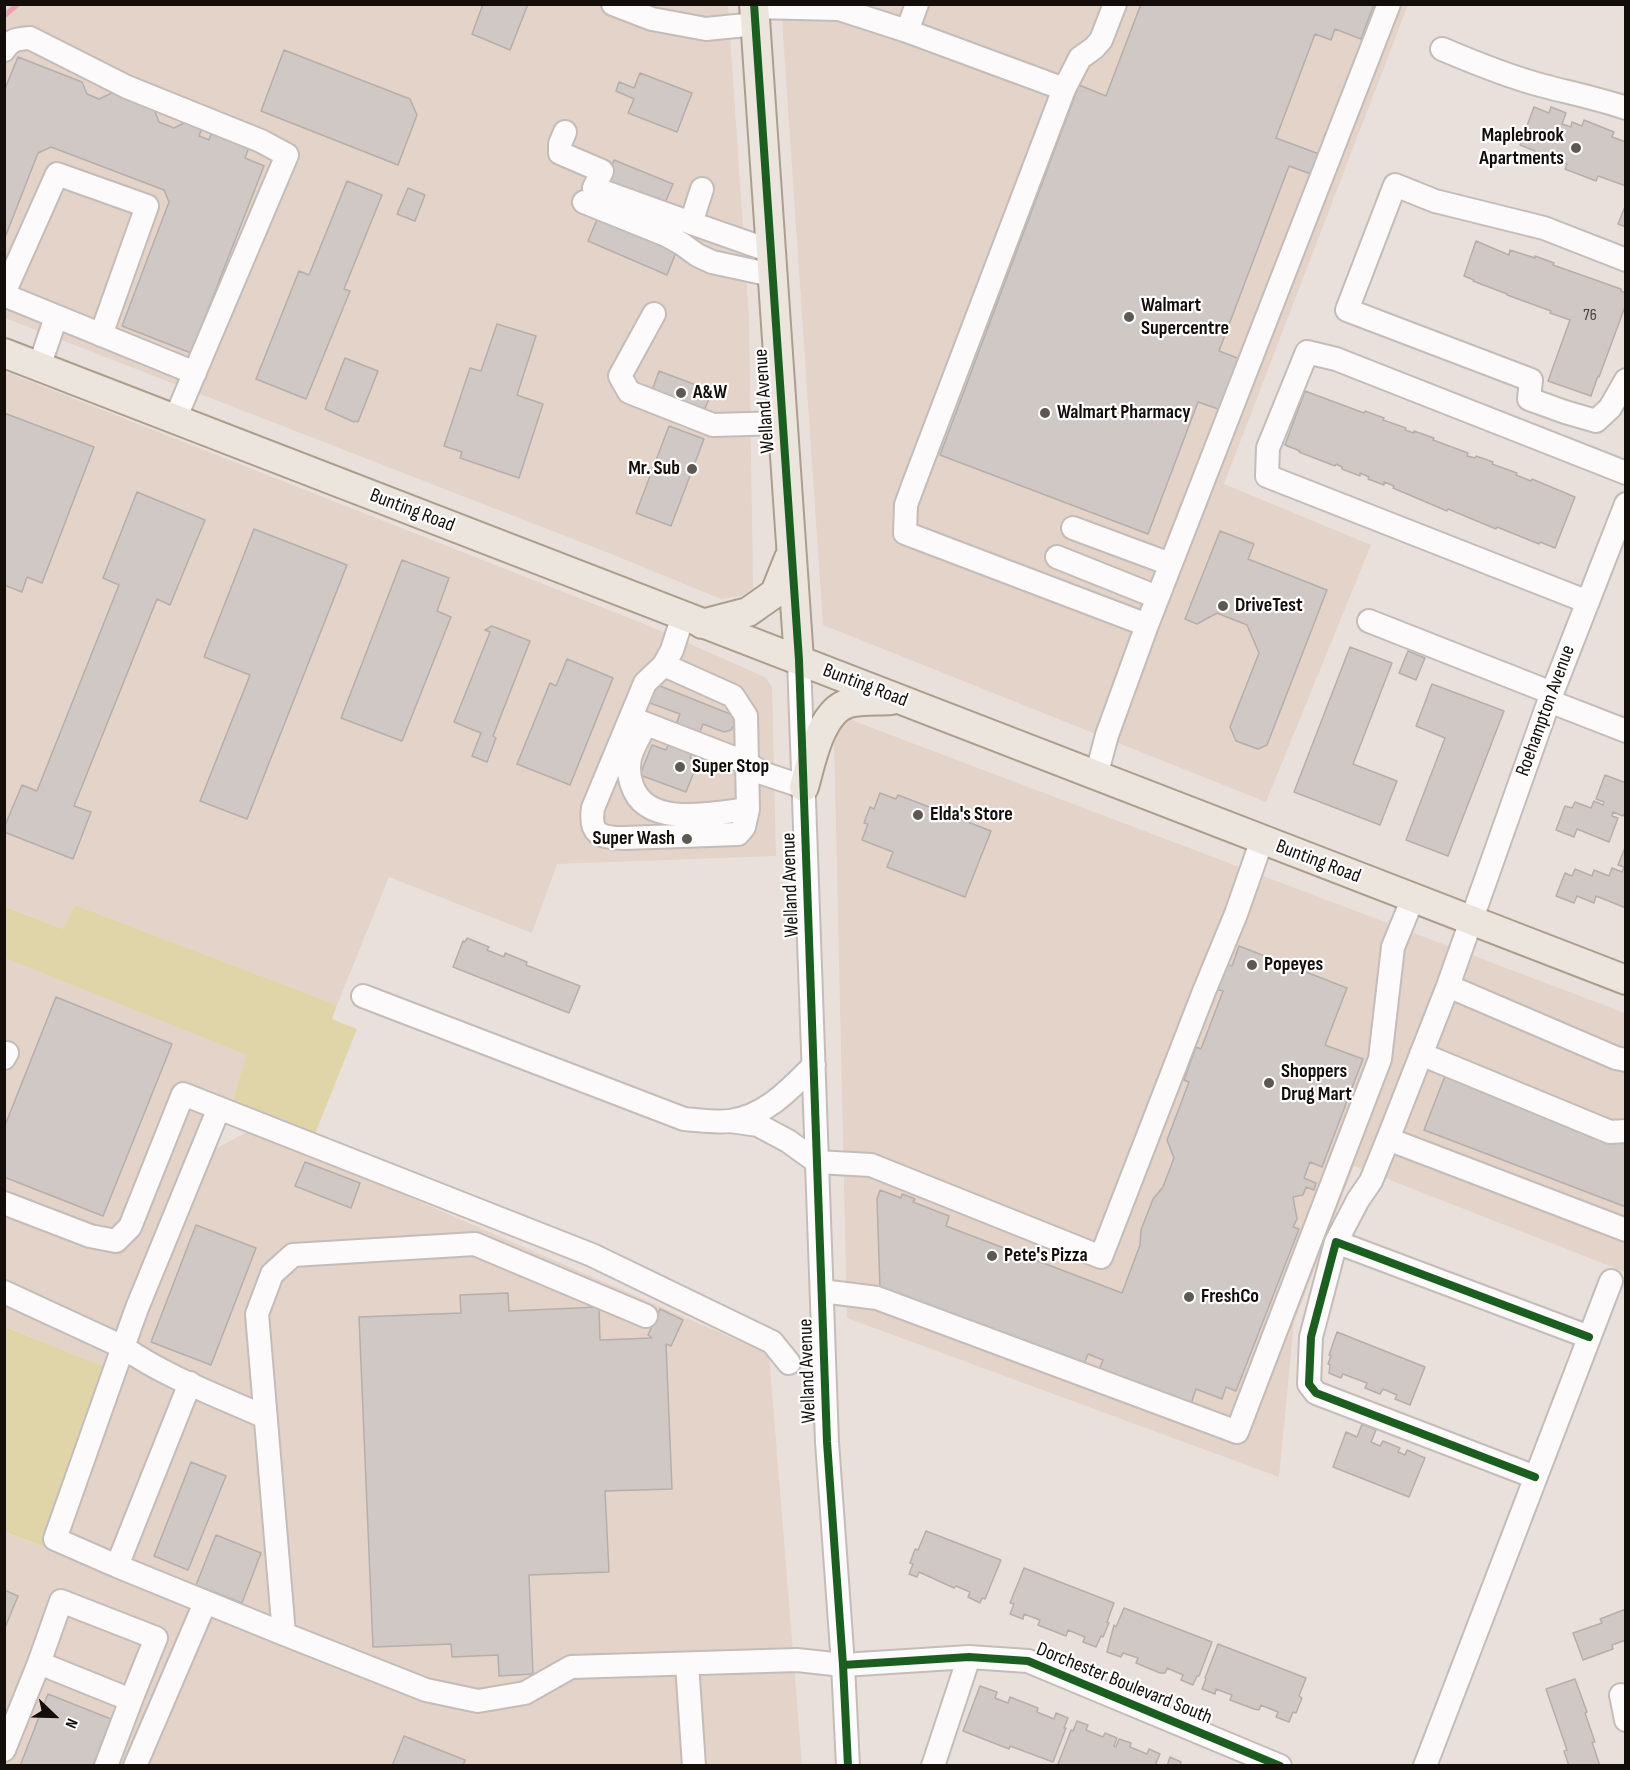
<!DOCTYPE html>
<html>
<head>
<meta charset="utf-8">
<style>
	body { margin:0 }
	#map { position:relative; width:1630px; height:1770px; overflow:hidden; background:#eae0db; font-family:"Sofia Sans Condensed",sans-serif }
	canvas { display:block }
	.frame { position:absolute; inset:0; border:6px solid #130e0a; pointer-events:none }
	.north { position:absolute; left:24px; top:1686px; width:60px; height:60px; -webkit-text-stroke:4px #fff; paint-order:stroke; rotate:113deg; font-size:16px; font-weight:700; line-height:24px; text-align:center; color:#130e0a }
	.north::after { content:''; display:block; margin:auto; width:21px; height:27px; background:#130e0a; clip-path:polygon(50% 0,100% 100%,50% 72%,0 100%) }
</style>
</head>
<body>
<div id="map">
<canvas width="1630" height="1770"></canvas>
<div class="frame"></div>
<div class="north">N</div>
</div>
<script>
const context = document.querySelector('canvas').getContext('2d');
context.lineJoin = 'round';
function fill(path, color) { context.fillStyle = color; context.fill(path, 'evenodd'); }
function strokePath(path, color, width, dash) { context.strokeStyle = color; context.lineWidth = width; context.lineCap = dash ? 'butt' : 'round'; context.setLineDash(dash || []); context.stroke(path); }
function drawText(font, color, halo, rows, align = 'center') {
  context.font = font + ' "Sofia Sans Condensed",sans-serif'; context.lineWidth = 4.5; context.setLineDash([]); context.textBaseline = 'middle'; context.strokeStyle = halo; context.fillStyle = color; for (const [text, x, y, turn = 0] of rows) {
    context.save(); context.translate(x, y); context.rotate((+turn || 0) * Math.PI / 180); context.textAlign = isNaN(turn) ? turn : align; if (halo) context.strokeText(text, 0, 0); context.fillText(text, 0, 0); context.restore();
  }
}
fill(new Path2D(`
	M4,5H728L749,317L753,588L742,596L721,599L609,553L5,318Z
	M781,5H1408L1224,484L1371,545L1266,802L823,625Z
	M4,371L647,625L765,677L772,687L776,856L557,864L532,933L389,877L337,1005L75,905L63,929L5,906Z
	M846,718L1625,1013V1272L1354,1166L1294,1322L1279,1477L847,1318L834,737Z
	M5,958L248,1055L215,1149L253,1129L769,1354L802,1765H5L4,1532L56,1552L126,1375L5,1326Z`), '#e3d3c9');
fill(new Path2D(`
	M75,905L337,1005L332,1019L357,1029L315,1134L232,1102L247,1055L5,958L4,906L63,929Z
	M4,1326L126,1375L57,1552L5,1532Z`), '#e0d5a8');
strokePath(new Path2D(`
	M4,16L18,4`), '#eba3ae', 5);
const building = new Path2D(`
	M483,4H528L510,50L472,34Z
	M1141,4H1374L1361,39L1335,29L1331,40L1315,34L1276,138L1319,154L1311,174L1289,166L1219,351L1240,359L1221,410L1198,402L1148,534L940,455L1079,85L1106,96Z
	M284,50L410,99L417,115L398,165L261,111Z
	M18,57L82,82L87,94L99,99L112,93L154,109L159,122L174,128L186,122L202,128L199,136L209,140L212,132L249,147L245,158L264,166L191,353L122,326L169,202L164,190L51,147L38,153L4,240V91Z
	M640,73L692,93L677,132L628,113L634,99L616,91L619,82L634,88Z
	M1534,107L1549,113L1551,107L1566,113L1562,124L1571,127L1572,122L1582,126L1584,120L1614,132L1612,137L1626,142V186L1598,176L1596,181L1565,169L1567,164L1549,158L1548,162L1533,156L1535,151L1520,145Z
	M614,160L673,184L662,210L604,186Z
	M347,181L382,195L344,289L350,291L306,399L256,379L299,271L309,275Z
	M408,188L425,195L415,221L397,214Z
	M1626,204V227L1618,224Z
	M598,217L677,250L667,275L588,241Z
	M1476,241L1509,255L1510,250L1535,258V256L1554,263L1553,265L1621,289V291L1626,293V304L1599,377L1598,376L1591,396L1548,381L1570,320L1550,313L1551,311L1507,295V294L1473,281L1474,280L1464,276Z
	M497,324L536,336L517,395L543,404L519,478L460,458L462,452L444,446L470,368L481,371Z
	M345,358L378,371L358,422L355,421L354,422L325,409Z
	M659,371L712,391L702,416L650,396Z
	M1305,391L1364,413L1365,411L1384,418L1383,420L1406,428L1405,430L1414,433V431L1434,438L1433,440L1468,453L1467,456L1475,458L1476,456L1493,462L1492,464L1517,473L1516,475L1531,481L1532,479L1575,497L1555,548L1540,542L1539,544L1497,527L1496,529L1448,509L1447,511L1393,488L1394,486L1384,482V485L1368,479L1369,477L1360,473V476L1342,469V467L1336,464L1335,466L1299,452L1300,451L1285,445Z
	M4,413L94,447L42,583L27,577L22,592L4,585Z
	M669,426L704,439L671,526L636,513Z
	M137,492L205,520L170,605L157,599L74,806L91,812L73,859L4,832V828L22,785L37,791L119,585L103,578Z
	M254,529L347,565L247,819L200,801L250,675L204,657Z
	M1220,531L1254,544L1248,559L1327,590L1267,745L1258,749L1236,741L1230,727L1259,653L1247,625L1217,613L1197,624L1185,619Z
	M402,560L449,578L437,611L451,617L402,741L341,718Z
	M492,626L530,641L493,736L496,738L487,762L472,756L481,733L454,722L490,632L485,630Z
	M1350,647L1392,663L1353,764L1397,781L1380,825L1294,792Z
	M1408,651L1425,658L1416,680L1399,673Z
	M567,659L613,678L570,785L517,764L550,683L556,686Z
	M1432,684L1504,711L1448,856L1406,840L1445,738L1416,726Z
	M660,686L730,714L734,718V725L731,730L724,732L703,724L690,758L698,762L686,792L640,775L652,745L666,750L680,714L650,703L647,695L652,687Z
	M1605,775L1626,783V810L1623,816L1613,812L1612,816L1618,818L1609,842L1577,829L1574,837L1556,830L1565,806L1572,808L1575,802L1591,808L1594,801L1603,805L1604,802L1596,799Z
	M880,793L896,799L898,795L991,831L965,897L887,867L893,852L862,840L868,824L864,823L870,807L874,809Z
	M1626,845V908L1596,896L1594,903L1577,896L1574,903L1556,896L1565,873L1572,876L1575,869L1592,876L1594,870L1609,876L1612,868L1622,872L1624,867L1618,865Z
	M467,938L489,947L487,950L504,957L505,953L527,962L526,965L580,986L569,1013L453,967L463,941L465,942Z
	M1239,946L1347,988L1325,1045L1363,1059L1322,1167L1310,1162L1304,1178L1316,1183L1314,1190L1306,1187L1303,1195L1293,1197L1297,1219L1293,1227L1299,1229L1236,1391L1226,1387L1222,1399L1196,1389L1190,1407L1098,1372L1103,1360L1088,1354L1083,1366L880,1288L877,1199L880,1190L901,1198L902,1194L915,1199L913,1202L949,1216L946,1226L1122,1293L1140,1245L1141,1230L1153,1199L1163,1187L1174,1158L1167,1140L1189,1082L1184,1080L1196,1047L1201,1049L1223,991L1216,989L1226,964L1232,966Z
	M56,997L172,1044L103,1216L4,1177V1128Z
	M1445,1076L1616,1142L1626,1138V1207L1424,1130Z
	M305,1162L360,1183L351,1208L295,1186Z
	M196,1225L256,1248L211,1365L151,1342Z
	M508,1293L509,1311L599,1307L600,1340L652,1338L648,1335L660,1309L683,1320L671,1346L666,1344L672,1489L605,1491L609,1572L529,1575L533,1674L499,1676L498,1655L452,1657L451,1644L373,1647L359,1317L461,1313L460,1295Z
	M1337,1332L1425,1367L1410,1405L1395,1399L1397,1395L1383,1389L1380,1394L1365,1388L1367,1383L1343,1374L1341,1378L1329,1373L1330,1365L1328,1364L1331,1356L1329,1355Z
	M1362,1424L1376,1430L1371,1442L1380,1446L1383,1441L1400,1448L1398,1452L1405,1455L1407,1450L1425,1458L1409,1497L1333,1467L1346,1432L1357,1437Z
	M191,1462L226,1476L188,1570L154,1556Z
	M926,1531L1001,1560L985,1599L982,1598L980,1603L968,1597L970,1592L956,1586L954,1588L919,1572L917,1577L909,1574L913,1564L910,1563L915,1549L918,1550Z
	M216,1535L261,1553L242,1603L196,1585Z
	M1024,1568L1114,1603L1107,1622L1109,1623L1103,1637L1101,1636L1096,1647L1083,1642L1085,1637L1068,1630L1066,1636L1038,1625L1040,1620L1024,1614L1023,1619L1010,1614L1014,1604L1010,1603Z
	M4,1590L18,1596L4,1630Z
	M1124,1608L1212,1642L1199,1676H1197L1193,1685L1181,1680L1183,1675L1167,1668L1165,1673H1160L1136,1663L1138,1658L1123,1653L1121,1657L1107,1652L1114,1625L1116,1627Z
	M1626,1609V1640L1612,1645L1613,1649L1583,1660L1573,1633L1602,1623L1600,1619Z
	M1218,1644L1306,1678L1299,1696L1302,1698L1296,1713L1293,1712L1289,1722L1276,1717L1278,1712L1261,1705L1259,1710L1254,1709L1230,1700L1232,1695L1216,1689L1215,1694L1202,1689L1206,1679L1205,1678Z
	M1575,1679L1587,1712L1585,1713L1595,1742H1592L1600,1766H1569L1564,1751L1567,1750L1546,1689Z
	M980,1686L997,1692L995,1698L1008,1703L1010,1697L1038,1708L1037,1712L1054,1719L1056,1713L1068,1718L1064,1728H1066L1053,1762L1010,1746L1009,1749L963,1731Z
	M48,1694L111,1719L93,1766H20Z
	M1077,1721L1088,1725L1086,1730L1103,1737L1105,1733L1117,1738L1114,1746L1116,1747L1119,1739L1131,1743L1130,1747L1147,1754L1149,1749L1160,1754L1156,1763L1158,1766H1062L1058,1764L1071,1730L1073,1731Z
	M404,1736L465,1760L463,1766H392Z
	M1170,1757L1181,1762L1180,1766H1167Z`);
fill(building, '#d0c8c5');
strokePath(building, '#b6aeab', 1.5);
const minor = new Path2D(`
	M613,4L652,19L706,29L756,24
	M754,7L839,9L907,31L1064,89L1080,58L1094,48L1101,40L1115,4
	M907,31L917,4
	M1442,49C1475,63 1509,77 1544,86C1571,93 1599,99 1626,108
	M4,50C11,39 17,39 30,38L127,87L261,141L287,155L175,419
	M1064,89L914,483L906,505L905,533L1147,625L1107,735L1096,776
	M565,132L560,144V153L602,171L594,188L691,223L771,251
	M584,202L666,235L682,244L697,255L712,262L772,275
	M691,223L702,189
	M1626,260L1544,228L1435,201L1395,185L1347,310L1531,380L1529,399L1565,412L1596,421L1610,408L1626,380
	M4,293L57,174L147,206L101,335
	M4,295L195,373
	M654,314L620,376L629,392L713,425L783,423
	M39,367L56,317
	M1073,528L1170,564
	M1057,557L1157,597
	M1588,602L1267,476L1268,448L1307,352L1336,359L1626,473
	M683,616L672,650L664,665L733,696L746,716L747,763L762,773L804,787
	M1369,621L1552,693
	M1147,625L1389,4
	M799,660L827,1442L843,1665L848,1766
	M1549,701L1626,731
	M631,718L747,763L748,809L744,827L738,834L624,838C600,838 589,834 593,808L645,683L664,665
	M641,733C637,741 632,750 630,758C628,768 629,777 632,785C646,829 714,813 748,809
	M1448,986L1549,701L1626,504
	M363,996L684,1119C699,1120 716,1123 730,1121C766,1116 790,1089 814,1065
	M1421,1054L1610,1132L1626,1131
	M4,1058L7,1053
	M1626,1060L1616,1058L1448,986L1388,1139L1626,1230
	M730,1121L758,1125L788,1141L817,1162L871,1165L1101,1257L1203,994L1236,914L1262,840
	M1388,1139L1371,1181L1358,1200L1336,1242L1311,1337L1309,1384L1316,1393L1535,1477
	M4,1203L90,1236L116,1241L130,1227L183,1094L592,1255L772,1342L789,1363
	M1336,1242L1589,1337
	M822,1291L877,1298L1237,1432L1380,1059L1393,947L1413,898
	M4,1292L123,1347L137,1308L219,1108
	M646,1316L475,1244L293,1255L272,1274L257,1314L284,1634L426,1690L478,1701L525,1693L571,1667L797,1660L843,1665L969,1657L1028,1661L1280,1766
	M190,1383L117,1566L284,1634
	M117,1566L55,1539L123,1347C166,1377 218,1396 265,1417
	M39,1663L61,1601L156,1638L131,1700
	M687,1664L694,1766
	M1621,1695L1626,1720
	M4,1750L39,1663L131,1700L106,1766
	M135,1766L205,1603
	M933,1766L969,1657
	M1425,1766L1611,1281`);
const major = new Path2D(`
	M754,4L799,660
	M4,353L1626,980
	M702,624L748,612L775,593L789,558
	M804,787C811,763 820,711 849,703C861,700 878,701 891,700`);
strokePath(minor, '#c4bcb8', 26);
strokePath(major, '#ab9e8d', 32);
strokePath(minor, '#fcfafa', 22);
strokePath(major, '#ebe5dd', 28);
strokePath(new Path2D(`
	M754,4L799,660L827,1442L843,1665L848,1766
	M1535,1477L1316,1393L1309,1384L1311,1337L1336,1242L1589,1337
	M843,1665L969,1657L1028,1661L1280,1766`), '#1b5e20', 8);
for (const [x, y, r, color] of [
	[1576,148,6,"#5e5853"],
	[1129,317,6,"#5e5853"],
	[681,393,6,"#5e5853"],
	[1045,413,6,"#5e5853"],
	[692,469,6,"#5e5853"],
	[1223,606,6,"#5e5853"],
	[680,767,6,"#5e5853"],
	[918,815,6,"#5e5853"],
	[687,839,6,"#5e5853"],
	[1252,965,6,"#5e5853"],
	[1269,1083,6,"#5e5853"],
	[992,1256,6,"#5e5853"],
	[1189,1297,6,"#5e5853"]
]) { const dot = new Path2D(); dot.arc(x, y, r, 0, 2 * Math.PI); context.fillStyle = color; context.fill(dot); strokePath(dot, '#fff', 2); }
drawText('16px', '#45403c', null, [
	["76",1590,316]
]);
drawText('bold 20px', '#130e0a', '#fff', [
	["Maplebrook",1564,136,"right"],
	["Apartments",1564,159,"right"],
	["Walmart",1141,306],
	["Supercentre",1141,329],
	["A&W",693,393],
	["Walmart Pharmacy",1057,413],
	["Mr. Sub",680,469,"right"],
	["DriveTest",1235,606],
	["Super Stop",692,767],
	["Elda's Store",930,815],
	["Super Wash",675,839,"right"],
	["Popeyes",1264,965],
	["Shoppers",1281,1072],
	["Drug Mart",1281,1095],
	["Pete's Pizza",1004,1256],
	["FreshCo",1201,1297]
], 'left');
drawText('20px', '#130e0a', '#fff', [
	["Welland Avenue",765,401,-94],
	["Bunting Road",412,511,21],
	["Bunting Road",865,686,21],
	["Roehampton Avenue",1546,711,-70],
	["Bunting Road",1318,862,21],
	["Welland Avenue",791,885,-92],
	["Welland Avenue",808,1371,-92],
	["Dorchester Boulevard South",1124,1684,22]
]);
</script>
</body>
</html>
